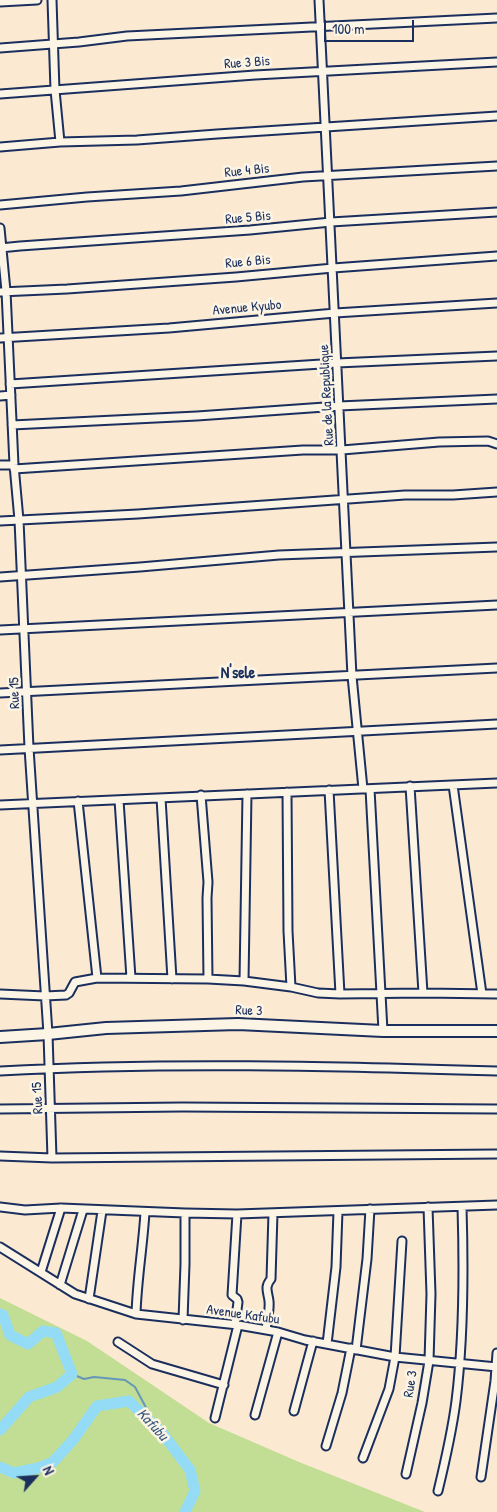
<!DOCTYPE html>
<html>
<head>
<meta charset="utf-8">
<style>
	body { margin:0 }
	#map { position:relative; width:497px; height:1512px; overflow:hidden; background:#fbe9d2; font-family:"Patrick Hand",sans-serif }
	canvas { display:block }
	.north { position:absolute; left:10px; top:1452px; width:50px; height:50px; -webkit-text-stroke:4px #fcf5e5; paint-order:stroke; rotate:64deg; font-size:14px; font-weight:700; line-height:20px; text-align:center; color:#1b2f5e }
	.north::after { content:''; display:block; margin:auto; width:18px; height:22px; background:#1b2f5e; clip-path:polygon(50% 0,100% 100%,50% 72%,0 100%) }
	.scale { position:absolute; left:324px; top:20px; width:90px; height:22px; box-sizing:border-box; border:2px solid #1b2f5e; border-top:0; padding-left:6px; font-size:15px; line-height:18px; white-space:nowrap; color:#1b2f5e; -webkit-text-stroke:4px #fcf5e5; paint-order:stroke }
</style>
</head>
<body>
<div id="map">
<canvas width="497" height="1512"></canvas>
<div class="north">N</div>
<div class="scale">100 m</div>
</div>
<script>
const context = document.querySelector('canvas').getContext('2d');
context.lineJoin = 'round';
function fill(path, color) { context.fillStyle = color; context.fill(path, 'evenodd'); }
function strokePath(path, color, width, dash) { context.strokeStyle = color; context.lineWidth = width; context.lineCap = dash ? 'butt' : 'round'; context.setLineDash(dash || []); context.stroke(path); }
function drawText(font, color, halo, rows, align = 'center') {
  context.font = font + ' "Patrick Hand",sans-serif'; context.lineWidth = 5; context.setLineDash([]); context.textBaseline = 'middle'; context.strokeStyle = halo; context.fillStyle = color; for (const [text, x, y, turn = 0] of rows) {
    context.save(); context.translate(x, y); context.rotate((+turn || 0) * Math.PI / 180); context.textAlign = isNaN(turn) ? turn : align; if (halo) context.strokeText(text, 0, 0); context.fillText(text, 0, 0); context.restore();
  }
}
fill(new Path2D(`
	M0,1298L87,1341L209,1423L299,1462L425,1512H0Z`), '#c2dd94');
strokePath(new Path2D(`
	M72,1374L84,1379L94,1377L125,1380L135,1387L158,1430`), '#6497b9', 2);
strokePath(new Path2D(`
	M0,1314L3,1315L10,1335L28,1344L43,1331L56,1333L72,1374L57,1387L29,1397L0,1430
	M0,1467L14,1473L38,1468L53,1462L73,1440L97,1406L129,1401L163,1434L190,1470L195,1491L185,1512`), '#94dcf6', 11);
const street = new Path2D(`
	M52,0L55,90L60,142
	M319,0L352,676L363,789
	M0,2L37,0
	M0,48L79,42L127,36L497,18
	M0,94L255,75L497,62
	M0,147L60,142L137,140L217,134L497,116
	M0,205L87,197L181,191L303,177L497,166
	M0,228L6,291L14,465L19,520L29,748L48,1034L52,1158
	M0,248L20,246L250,230L331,222L497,212
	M0,292L67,289L236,277L333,268L497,256
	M0,338L169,328L335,313L497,303
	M10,384L337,363L497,356
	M0,396L11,395
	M12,425L197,416L339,406L497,399
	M0,465H14
	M14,469L303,450H342L439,442L488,441L497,444
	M0,521L138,514L405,495H453L497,492
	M0,577L140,567L279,555L497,547
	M0,630L497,605
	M0,693L497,668
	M0,750L497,724
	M453,785L482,994
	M410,786L423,993
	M370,789L383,1031
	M329,790L340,994
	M287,792L288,931L291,987
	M201,795L208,882L207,898L208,979
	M161,798L172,979
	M119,800L131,978
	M78,801L97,978
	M0,805L497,783
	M244,981L247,794
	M0,994L45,996L66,995L69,993L75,982L97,978L208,979L244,981L291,987L318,993L340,994L423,993L497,994
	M0,1071C166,1062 331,1066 497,1071
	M0,1109L182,1107L497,1109
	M0,1156L52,1158L497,1154
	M0,1207L25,1210L61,1208L185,1213L237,1214L497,1205
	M0,1247L75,1294L136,1314L238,1325L278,1332L305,1340L395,1357L497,1367
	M41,1272L61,1208
	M60,1285L83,1210
	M89,1299L102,1211
	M136,1314C137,1280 143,1246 145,1212
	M183,1320L185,1264V1213
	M235,1325L238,1302L237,1299L232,1295L237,1214
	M266,1330C267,1321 270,1310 269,1301C268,1292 264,1287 271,1279L273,1213
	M118,1342L152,1364L224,1385
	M327,1344L336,1267L338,1211
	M356,1350L367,1259L370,1209
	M294,1411L313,1341
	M255,1415L278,1332
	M215,1418L238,1325
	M326,1446L342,1393L351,1348
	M363,1458L389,1389L395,1357L402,1241
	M406,1474L422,1403L429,1361L431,1294L428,1207
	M481,1477L495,1381L497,1353
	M438,1491C445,1462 452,1432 456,1401C464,1337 464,1272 462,1207`);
const secondary = new Path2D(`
	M0,1037L48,1034L106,1028L238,1024L383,1031H497`);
strokePath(street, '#1b2f5e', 11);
strokePath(secondary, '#1b2f5e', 14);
strokePath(street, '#fcf5e5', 7);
strokePath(secondary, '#fcf5e5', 10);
drawText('14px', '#1b2f5e', '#fcf5e5', [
	["Rue 3 Bis",247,63,-4],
	["Rue 4 Bis",247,171,-6],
	["Rue 5 Bis",248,218,-5],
	["Rue 6 Bis",248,262,-5],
	["Avenue Kyubo",247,308,-5],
	["Rue de la Republique",327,395,-93],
	["Rue 15",15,693,-92],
	["Rue 3",249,1011,2],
	["Rue 15",38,1098,-93],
	["Avenue Kafubu",243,1315,8],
	["Rue 3",411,1384,-81]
]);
drawText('italic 15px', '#395a84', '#fcf5e5', [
	["Kafubu",152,1425,47]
]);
drawText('bold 16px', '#1b2f5e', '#fcf5e5', [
	["N'sele",238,674]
]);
</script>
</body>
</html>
